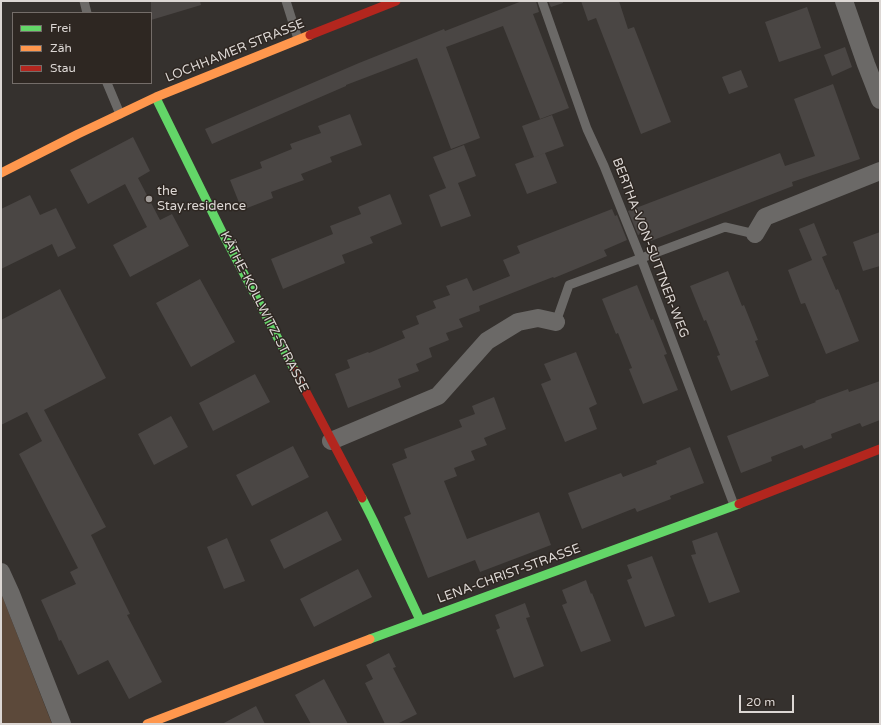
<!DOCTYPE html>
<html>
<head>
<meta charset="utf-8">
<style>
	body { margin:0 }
	#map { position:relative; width:881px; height:725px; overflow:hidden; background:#35312e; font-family:"Varela Round",sans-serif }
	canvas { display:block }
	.frame { position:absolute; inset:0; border:2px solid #dcd7d4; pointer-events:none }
	.legend { position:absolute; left:12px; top:12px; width:140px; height:72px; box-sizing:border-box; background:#2e2722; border:1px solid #746d69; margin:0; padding:5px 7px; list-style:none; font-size:12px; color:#dcd7d4 }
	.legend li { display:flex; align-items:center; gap:8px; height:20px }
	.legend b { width:20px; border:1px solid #746d69 }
	.scale { position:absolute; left:739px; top:695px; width:55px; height:18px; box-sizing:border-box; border:2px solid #dcd7d4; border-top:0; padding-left:5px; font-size:12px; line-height:14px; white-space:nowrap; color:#dcd7d4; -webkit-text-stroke:3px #2e2722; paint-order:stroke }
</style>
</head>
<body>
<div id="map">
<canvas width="881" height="725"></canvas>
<div class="frame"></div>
<ul class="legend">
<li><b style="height:5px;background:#63d668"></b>Frei</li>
<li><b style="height:5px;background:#ff974d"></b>Zäh</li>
<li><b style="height:5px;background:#b3261e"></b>Stau</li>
</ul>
<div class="scale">20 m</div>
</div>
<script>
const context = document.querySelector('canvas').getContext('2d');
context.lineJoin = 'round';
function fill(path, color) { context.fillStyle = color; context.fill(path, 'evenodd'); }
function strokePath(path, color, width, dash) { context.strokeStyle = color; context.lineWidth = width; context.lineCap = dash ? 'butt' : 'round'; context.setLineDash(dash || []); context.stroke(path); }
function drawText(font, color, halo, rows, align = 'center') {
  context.font = font + ' "Varela Round",sans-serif'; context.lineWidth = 3; context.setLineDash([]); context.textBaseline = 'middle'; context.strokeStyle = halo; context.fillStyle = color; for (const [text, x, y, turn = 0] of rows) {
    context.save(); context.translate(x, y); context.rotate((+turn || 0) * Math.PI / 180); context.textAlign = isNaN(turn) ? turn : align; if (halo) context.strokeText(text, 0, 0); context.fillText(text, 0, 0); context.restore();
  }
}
fill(new Path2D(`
	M1,593L52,724H1Z`), '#5c493a');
fill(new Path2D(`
	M151,1H200L201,5L151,20Z
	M522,1H536L539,12L533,14L569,108L540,119L503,26L446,47L480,138L451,149L417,58L346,85V86L212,144L205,129L359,63L444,29L445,31Z
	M548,1H563V3L551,7Z
	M581,1H619L628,29L634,27L671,122L641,134L596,18L588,21Z
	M807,7L821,48L779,62L765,22Z
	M845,47L852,67L832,76L824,55Z
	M741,70L748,87L729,94L722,77Z
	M833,84L860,159L792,182L793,186L651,241L647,232L638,235L628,211L780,153L785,166L815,156L794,99Z
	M350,114L362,145L330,157L332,162L301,174L304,180L271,192L273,198L242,210L230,180L262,168L260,162L292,149L290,144L321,133L318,126Z
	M552,115L564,146L534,157L522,126Z
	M133,137L150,171L138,178L160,220L172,214L189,246L130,277L113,245L147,227L125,184L88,204L70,170Z
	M464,145L476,176L458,183L471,216L441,227L429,195L446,188L433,157Z
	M545,153L557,183L527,194L515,164Z
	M390,194L402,224L370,237L373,243L342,255L345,263L283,289L271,259L333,234L330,226L361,214L358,207Z
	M30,195L40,215L56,208L76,248L58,257L52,244L1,269V209Z
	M612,209L615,216L617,215L627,240L604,250L607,256L554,278L553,277L479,306L480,311L459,319L463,327L446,333L449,340L429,348L432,357L416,364L419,371L398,379L401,387L348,408L335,374L350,368L347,360L368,352L369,353L405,338L402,331L419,324L416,316L436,308L433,301L450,295L446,286L467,278L473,291L510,276L503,260L520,253L517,246Z
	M814,223L827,255L822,257L836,290L838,289L859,341L826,354L805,303L801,304L788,270L812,260L799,229Z
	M880,232V266L863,271L853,242Z
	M728,271L742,306L744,305L758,340L755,341L769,376L731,391L717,356L720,355L706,320L704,321L690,286Z
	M200,279L235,342L191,367L156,303Z
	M637,285L651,320L653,319L667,354L664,355L678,390L643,404L629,369L632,368L618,333L616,334L602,299Z
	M60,289L106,378L44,410L106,527L91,535L130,614L127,615L162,682L129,699L108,660L78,675L61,640L59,641L56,633L41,600L76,584L70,572L78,568L19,454L42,441L27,412L1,425V320Z
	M576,352L597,404L589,408L597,429L565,442L541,384L551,380L544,364Z
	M255,374L270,402L213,431L199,403Z
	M880,381V420L862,427L860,423L831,434L832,438L824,441L804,449L802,445L771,457L772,461L741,473L727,436L816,402L815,401L848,389L849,392Z
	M494,397L506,429L484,438L487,445L471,451L475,460L454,468L457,476L444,481L467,539L539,512L551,545L480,572L475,560L428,578L404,517L411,514L392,464L407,458L404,449L462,427L459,420L475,414L472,406Z
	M171,416L188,447L154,465L138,434Z
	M293,446L309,477L252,506L236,475Z
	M690,447L704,483L670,496L671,499L637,512L635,508L582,529L568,493L621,473L623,477L657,464L656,461Z
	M327,511L342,540L284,569L270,540Z
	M717,532L740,592L709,603L691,555L696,554L692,541Z
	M227,538L245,581L224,589L207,547Z
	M652,556L675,616L645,627L627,580L632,578L627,565Z
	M358,569L372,597L314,627L300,599Z
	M586,580L591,594L592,593L611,641L581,652L562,605L567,603L562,590Z
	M525,603L530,617L526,618L544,666L514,678L496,630L500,628L495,615Z
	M389,653L396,667L393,668L417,714L397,724H385L365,683L373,679L366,665Z
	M324,679L348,724H311L295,695Z
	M256,706L265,724H222Z`), '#4a4644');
strokePath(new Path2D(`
	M84,1L87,13
	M286,1L298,39
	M542,1L587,129L604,166L644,266L734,505
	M107,83L120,114
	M556,322L569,285L725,227L755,234`), '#6b6967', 9);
strokePath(new Path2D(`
	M844,1L866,64L880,100
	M755,234L765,217L880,171
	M331,441L438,396L487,341L518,322L538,318L556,322
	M1,572L11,594L62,724`), '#6b6967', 18);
strokePath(new Path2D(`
	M156,98L223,234L295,371
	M362,498L373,520L420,620
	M370,639L739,504`), '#63d668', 9);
strokePath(new Path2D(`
	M1,173L78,134L156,97L310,35
	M147,724L370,639`), '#ff974d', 9);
strokePath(new Path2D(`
	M310,35L396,1
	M295,371L362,498
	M739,504L880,449`), '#b3261e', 9);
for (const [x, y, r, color] of [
	[149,199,4,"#a29d9a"]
]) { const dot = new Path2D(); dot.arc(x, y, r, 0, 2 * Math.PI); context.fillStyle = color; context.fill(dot); strokePath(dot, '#2e2722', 1.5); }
drawText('13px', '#dcd7d4', '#2e2722', [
	["LOCHHAMER STRASSE",235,51,-22],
	["BERTHA-VON-SUTTNER-WEG",650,248,69],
	["KÄTHE-KOLLWITZ-STRASSE",264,312,63],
	["LENA-CHRIST-STRASSE",509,574,-20]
]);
drawText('13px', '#dcd7d4', '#2e2722', [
	["the",157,192],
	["Stay.residence",157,207]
], 'left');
</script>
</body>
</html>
